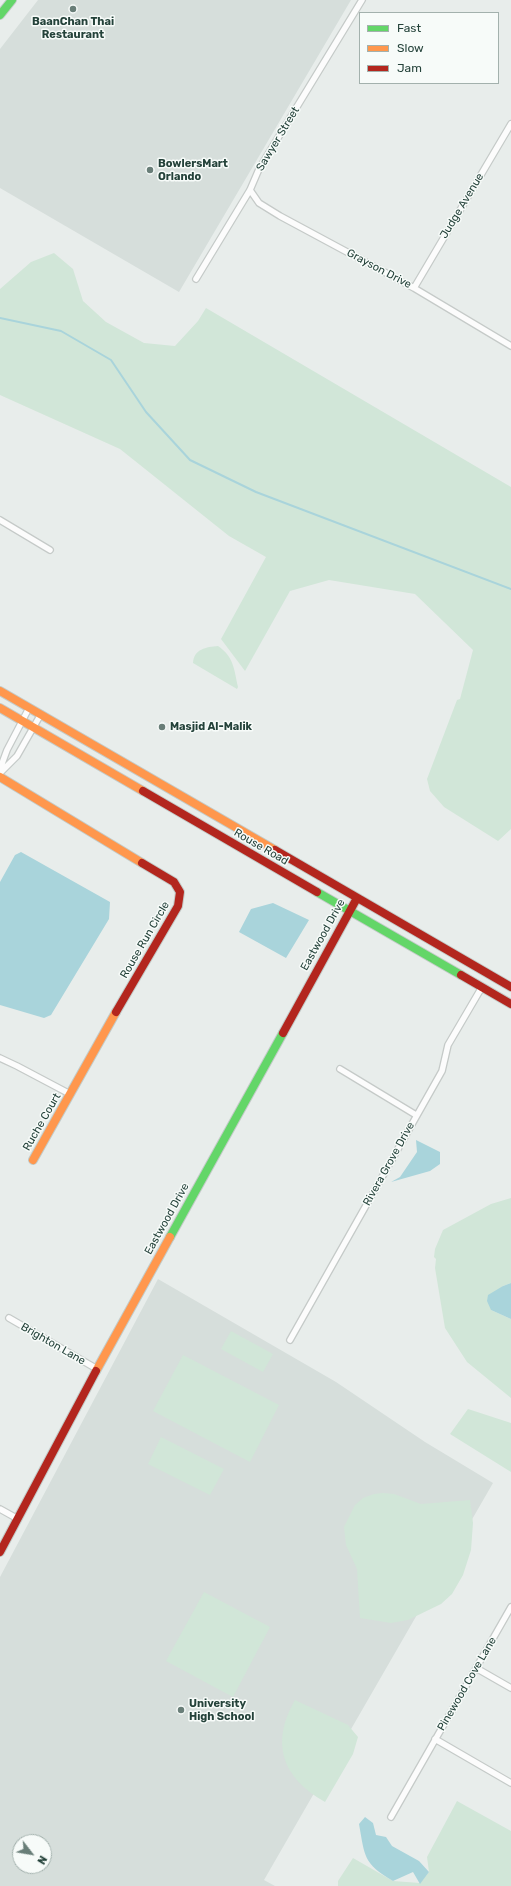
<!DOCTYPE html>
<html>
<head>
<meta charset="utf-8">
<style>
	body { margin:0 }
	#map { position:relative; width:511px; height:1886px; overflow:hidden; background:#e8edeb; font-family:Rubik,sans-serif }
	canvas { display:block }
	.legend { position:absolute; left:359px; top:12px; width:140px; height:72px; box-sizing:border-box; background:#f7fbf9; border:1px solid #a3b1ad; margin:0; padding:5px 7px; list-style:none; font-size:12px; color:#24423a }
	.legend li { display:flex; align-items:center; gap:8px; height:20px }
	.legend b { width:20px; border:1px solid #a3b1ad }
	.north { position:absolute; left:12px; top:1834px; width:40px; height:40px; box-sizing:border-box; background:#f7fbf9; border:1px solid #a3b1ad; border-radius:50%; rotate:121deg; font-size:11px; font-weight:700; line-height:16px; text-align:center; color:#24423a }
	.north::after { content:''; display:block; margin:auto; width:14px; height:18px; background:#697e78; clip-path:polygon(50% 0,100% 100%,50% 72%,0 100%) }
</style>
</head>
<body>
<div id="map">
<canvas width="511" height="1886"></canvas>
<ul class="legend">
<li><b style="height:5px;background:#63d668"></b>Fast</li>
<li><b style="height:5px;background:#ff974d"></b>Slow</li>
<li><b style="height:5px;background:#b3261e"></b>Jam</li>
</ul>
<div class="north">N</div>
</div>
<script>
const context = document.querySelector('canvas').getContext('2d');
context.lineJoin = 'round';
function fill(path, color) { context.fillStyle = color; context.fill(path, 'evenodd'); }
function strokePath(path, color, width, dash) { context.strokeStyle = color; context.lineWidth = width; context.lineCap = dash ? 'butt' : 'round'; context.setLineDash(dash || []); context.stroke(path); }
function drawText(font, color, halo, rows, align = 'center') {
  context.font = font + ' Rubik,sans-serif'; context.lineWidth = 3; context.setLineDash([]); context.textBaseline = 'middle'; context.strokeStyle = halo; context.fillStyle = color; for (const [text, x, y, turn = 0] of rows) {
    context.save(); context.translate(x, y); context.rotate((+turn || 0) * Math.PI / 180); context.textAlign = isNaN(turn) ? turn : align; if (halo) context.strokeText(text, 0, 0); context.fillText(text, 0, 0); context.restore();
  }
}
fill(new Path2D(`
	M38,0H351L179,292L0,188V49Z
	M158,1279L336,1382L425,1442L493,1483L264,1880L275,1886H0V1577ZM20,1842H44V1866H20Z`), '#d6dedb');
fill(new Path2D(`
	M54,253L73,269L83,301L106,322L144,343L175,346L198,321L206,308L511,487V829L498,841L444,807L430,791L427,779L457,700L460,699L473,650L415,594L329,580L290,591L245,671L221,639L266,557L229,536L120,449L0,395V289L31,262Z
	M218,646C234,657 234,669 238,687L237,689L193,663C194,649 206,647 218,646Z
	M511,1198V1283L503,1286L491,1310L511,1319V1398L467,1362L445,1328L435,1268L436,1259L434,1257L435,1249L443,1230L491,1204Z
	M231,1331L273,1354L263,1372L221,1349Z
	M183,1355L279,1405L250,1462L153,1411Z
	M468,1409L511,1423V1472L450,1434Z
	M161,1437L224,1469L210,1495L148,1464Z
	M383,1493L394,1494L421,1504L470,1500L473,1523L471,1550L463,1575L452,1594L441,1604L408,1620L391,1623L360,1618L357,1569L346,1545L344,1527L355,1505L363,1498L374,1494Z
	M204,1592L270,1627L233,1697L166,1661Z
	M295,1700L348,1725L358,1737L353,1754L325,1802C282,1778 270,1743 295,1700Z
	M457,1801L511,1831V1886H338V1881L353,1858L393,1881L420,1883L429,1872L427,1857Z`), '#d1e6d8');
fill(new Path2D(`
	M21,852L110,902L109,919L51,1015L44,1018L0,1005V882L15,855Z
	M273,903L309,920L286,958L239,932L251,909Z
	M416,1140L440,1152V1164L430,1171L391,1182L400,1177L417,1152Z
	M511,1283V1319L491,1310L487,1301L488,1295L503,1286Z
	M365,1817L373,1823L376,1835L386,1837L392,1846L419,1861L429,1872L420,1884L413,1872L393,1881C363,1863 365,1857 359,1824Z`), '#a9d4db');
strokePath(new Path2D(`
	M0,318L61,331L111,360L146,412L190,460L256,492L511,589`), '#a9d4db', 2);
const street = new Path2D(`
	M250,190L259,203L280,216L414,288L511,346
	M196,279L250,190L259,169L362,0
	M414,288L511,124
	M0,520L50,550
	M0,769L7,750L29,708
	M0,773L17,756L41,714
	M0,1058L17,1066L70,1094
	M340,1069L416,1115
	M9,1318L97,1369
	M290,1340L442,1071L448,1045L482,987
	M0,1509L18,1519
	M476,1668L511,1688
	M435,1739L511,1783
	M391,1817L511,1607`);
const fast = new Path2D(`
	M0,15L12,0
	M317,892L461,975
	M170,1237L283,1033`);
const slow = new Path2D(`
	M0,691L275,850
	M0,708L143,791
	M0,777L142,863
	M33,1160L116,1012
	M96,1371L170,1237`);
const jam = new Path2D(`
	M143,791L317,892
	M275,850L511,987
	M461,975L511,1004
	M116,1012L178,906L180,892L174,882L142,863
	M283,1033L357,898
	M0,1552L96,1371`);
strokePath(street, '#c5cac8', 8);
strokePath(fast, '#c3cbc8', 10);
strokePath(slow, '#c3cbc8', 10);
strokePath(jam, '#c3cbc8', 10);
strokePath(street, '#fcfcfc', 5.5);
strokePath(fast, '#63d668', 8);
strokePath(slow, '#ff974d', 8);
strokePath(jam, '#b3261e', 8);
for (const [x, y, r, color] of [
	[73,9,4,"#697e78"],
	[150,170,4,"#697e78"],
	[162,727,4,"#697e78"],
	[181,1710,4,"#697e78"]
]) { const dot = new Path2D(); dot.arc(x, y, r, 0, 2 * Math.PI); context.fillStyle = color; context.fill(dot); strokePath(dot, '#f7fbf9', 1.5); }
drawText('bold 11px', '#24423a', '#f7fbf9', [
	["BaanChan Thai",73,22,"center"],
	["Restaurant",73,35,"center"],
	["BowlersMart",158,164],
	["Orlando",158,177],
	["Masjid Al-Malik",170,727],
	["University",189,1704],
	["High School",189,1717]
], 'left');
drawText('11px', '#24423a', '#f7fbf9', [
	["Sawyer Street",278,139,-59],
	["Judge Avenue",462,206,-59],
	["Grayson Drive",379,269,28],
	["Rouse Road",261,847,30],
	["Eastwood Drive",323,935,-61],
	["Rouse Run Circle",145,940,-60],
	["Ruche Court",42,1122,-60],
	["Rivera Grove Drive",389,1164,-61],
	["Eastwood Drive",167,1219,-61],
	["Brighton Lane",53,1344,30],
	["Pinewood Cove Lane",467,1684,-60]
]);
</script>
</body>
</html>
